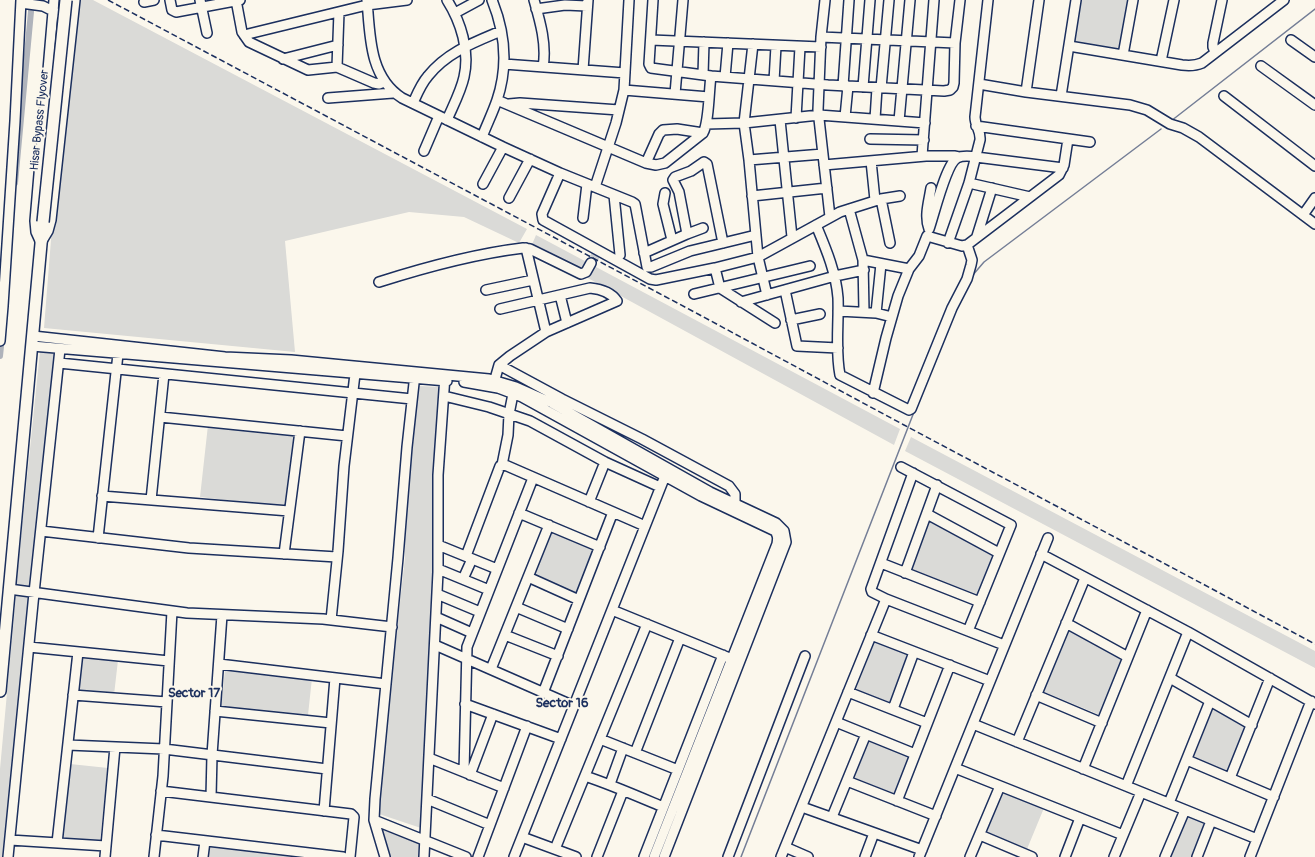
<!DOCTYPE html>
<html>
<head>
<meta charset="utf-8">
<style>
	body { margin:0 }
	canvas { display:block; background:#fbf7ec }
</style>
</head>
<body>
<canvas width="1315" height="857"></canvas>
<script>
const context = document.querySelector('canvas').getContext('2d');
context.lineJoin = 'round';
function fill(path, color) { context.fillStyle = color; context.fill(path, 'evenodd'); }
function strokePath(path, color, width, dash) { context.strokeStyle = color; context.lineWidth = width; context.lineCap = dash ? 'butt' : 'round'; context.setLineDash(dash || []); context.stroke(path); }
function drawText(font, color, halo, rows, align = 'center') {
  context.font = font + ' Pangolin,sans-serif'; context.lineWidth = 4; context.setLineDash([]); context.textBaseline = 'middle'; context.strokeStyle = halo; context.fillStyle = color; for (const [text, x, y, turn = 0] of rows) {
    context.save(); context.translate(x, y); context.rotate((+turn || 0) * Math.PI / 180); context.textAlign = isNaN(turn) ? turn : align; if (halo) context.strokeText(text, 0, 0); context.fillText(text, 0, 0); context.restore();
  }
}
fill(new Path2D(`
	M70,0H93L527,229L519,243L464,217L409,212L285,241L295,352L44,328Z
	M1080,0H1128L1119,52L1073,44Z
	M536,235L900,429L894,445L531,247Z
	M40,351L55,353L31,587L16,586Z
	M419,386L441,387L433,485V593L421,828L379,814L390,690L405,558V517Z
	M208,425L294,435L286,507L200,497Z
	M911,437L1315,651V668L905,451Z
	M930,521L994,555L979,595L911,569Z
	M550,530L596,548L578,594L532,576Z
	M16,595L30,596L5,857H0V769Z
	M1068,628L1123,659L1100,715L1042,691Z
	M875,641L910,655L891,703L856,689Z
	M82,656L118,660L114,695L78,691Z
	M225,670L312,678L308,715L221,707Z
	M1213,708L1248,727L1230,772L1194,757Z
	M868,739L910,756L895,794L853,777Z
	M70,764L108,768L100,842L62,838Z
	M1001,791L1044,808L1027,849L985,831Z
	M1186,814L1207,822L1193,857H1169Z
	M381,829L421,845V857H391Z
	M206,844L302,855V857H205Z`), '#dadad7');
strokePath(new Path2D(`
	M1171,121L1315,9
	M972,276L984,262L1161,129
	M741,857L914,412`), '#747e96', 1.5);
strokePath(new Path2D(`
	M15,183L32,1
	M0,356L2,337`), '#afb3bb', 6);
strokePath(new Path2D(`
	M591,263L596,255`), '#cecfd0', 9, [9, 4.5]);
const minor = new Path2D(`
	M170,0L172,10L176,12L240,0
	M200,0L207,33
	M236,0L242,32L249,42L308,70L337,67
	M367,0C370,35 369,77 402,98L503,147L560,173L632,202L635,204L636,209L647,267H651L690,251L756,235
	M534,0C540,21 547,45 543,67
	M653,0L649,64L651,68L711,76L828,85L944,91L950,90L953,87L954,83L955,43L960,0
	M825,0L821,37L818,110L830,217
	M144,2L154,0
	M21,3L43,6L57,13
	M536,9L565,5L587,6
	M339,12L337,67L374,83L379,84L384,82
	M455,13L479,0
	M244,35L367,5L407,0
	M821,37L955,43
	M651,40L821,47
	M1291,40L1315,57
	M753,44L744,123L749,160L758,257L767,295
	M1069,46L1182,65C1190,66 1195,66 1202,63L1284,0
	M1215,52L1213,47V43L1222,0
	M1123,55L1133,0
	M283,59L338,45
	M1161,61L1174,0
	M504,64L625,73
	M1261,66L1315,105
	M583,70L588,0
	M703,75L704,42
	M725,77L728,43
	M774,81L776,46
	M979,84L1026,92L1130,105L1147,110L1170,124L1183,128L1199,137L1315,224
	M843,86L849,0
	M863,87L870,0
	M881,88L889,0
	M624,90L709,97
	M1026,92L1039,0
	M675,94L683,0
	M1061,96L1076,0
	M1224,96L1315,166
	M328,98L393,93
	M497,100L646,163L656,165L665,163L703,133C709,123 709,89 711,76
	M413,103C417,94 421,84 428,76C447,52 475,42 501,31
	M509,104L520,103L619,110
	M845,117L848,86
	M796,118L800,47
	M875,119L877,88
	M447,120C453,106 461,91 464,77C470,51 461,22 447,0
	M780,120L792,237
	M899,121L910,0
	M706,124L744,123L819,115L925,123
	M976,126L1090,142
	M482,137C487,124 493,112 497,100C508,67 505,32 492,0
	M870,139L924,140
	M424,151L439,116
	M922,156L934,0
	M749,160L823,154
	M871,161L875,200
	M646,163L659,134L663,130L677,129L703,133
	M824,165L926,156H954L959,157
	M560,173L542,214L543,220L650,279L656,280L715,268L758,257L840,212L881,199L900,196
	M969,183L1030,197
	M483,184L503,147
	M595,187L616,123L624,90L629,0
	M665,193L663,204L672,240
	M614,195L620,255
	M752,196L827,188
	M509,198L530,159
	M881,199L890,243
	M849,209L863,260L864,312
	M1303,215L1315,198
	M583,218L587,184
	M816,225C826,249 836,272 838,298C839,324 835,350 840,375L909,410L911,409L952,308L967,279L971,265L972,260L967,245
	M703,228L687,234L679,192L673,180L675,177L691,171L704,162L707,164L723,243
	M929,229C934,215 946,164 957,158C963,155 970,156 976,157L1063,168
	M929,229C924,216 929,201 931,188
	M977,236L992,188
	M42,241L48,231L51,220L75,0
	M41,243L36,232L35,221L54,0
	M948,243L969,183L980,140C981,131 975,126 975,117L988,0
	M526,248L546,332
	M644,253L687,234
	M863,260L909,269
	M715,268L720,288L775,323
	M379,282C426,267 473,254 523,248L530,249L581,274L586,272L591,263
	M486,290L533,280
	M785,290L797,346L838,348
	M694,294L810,266
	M560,295L567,323
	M741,302L835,276L864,270
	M838,311L876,313L892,317
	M876,313L881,264
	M791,320L820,314
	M33,336L225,357L291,360L489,379L516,387L552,403L710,492L776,523L784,531L786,542L664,857
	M0,341L3,306L15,121L21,0
	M32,346L447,381
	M59,363L412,399
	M499,365L562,399L642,439L729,486L735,494V503
	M464,382L498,388L522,397L701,496L775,531C778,536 778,538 777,544L654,857
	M493,386L499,365L510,356L546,332L617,301C611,292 600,289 590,288L500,309
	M873,393L886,338L898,296L909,269L919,256L927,236L962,246L967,245L1059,175L1064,165L1068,139
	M444,396L489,407L530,421L605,462L660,487
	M160,417L347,436
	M502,465L508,435L509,414L513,394
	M901,467L1011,525L968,631
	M913,473L871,589L872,592L886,599L1004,645
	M102,496L289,511
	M151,500L164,374
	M589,502L605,462
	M519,513L600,547
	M927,514L999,553
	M41,531L189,548L337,557
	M98,538L118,354
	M438,545L497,569
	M284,554L300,431
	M1041,554L1188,632L1315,704
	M466,556L500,466L505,465L645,526
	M881,563L980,602
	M438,569L489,590
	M905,573L937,485
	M528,577L579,600
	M463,579L472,559
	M9,589L187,613L323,619L392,627
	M437,594L480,612
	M516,607L568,629
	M612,610L727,657
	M436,617L472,633
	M331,620L338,551L344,466L355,374
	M1066,623L1128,657
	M505,635L558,656
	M871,635L990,681
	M435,645L574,706
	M29,647L169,661
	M219,664L386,684
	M491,669L549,525
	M1170,678L1252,725
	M848,692L927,723
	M543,693L613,512
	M73,695L167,702
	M1036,695L1102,723
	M465,704L561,739
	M893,709L914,652
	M215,711L331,723
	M836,722L915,754
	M973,724L1257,839
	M600,739L678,770
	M1017,742L1085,578
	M68,745L164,749L327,769
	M635,753L680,638
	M429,758L504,788
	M1187,760L1274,797
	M955,768L1123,835
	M1083,769L1147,610
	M464,772L467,647L533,478
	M470,775L493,714
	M585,776C612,785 637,796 663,807
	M1230,778L1270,678
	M847,781L936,816
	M610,784L623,748
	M1126,786L1188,632
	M161,791L351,814L354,817L350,857
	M211,797L212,755L222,615
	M427,799L490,825
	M897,801L950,665
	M1169,803L1210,701
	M802,807L922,850
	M324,811L335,678
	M832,817L866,734
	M374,820L466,857
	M156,835L343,857
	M980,835L1032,857
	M522,837L576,857
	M10,840L106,846
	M57,843L78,652
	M785,847L808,857
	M555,849L647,624
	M8,857L34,593L60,349
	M105,857L115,747
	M154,857L163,776L172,611
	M203,857L205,841
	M385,857L374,820L375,799L398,558L407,447L415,374
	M424,857L438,572V475L445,376
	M478,857L527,726
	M514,857L665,476
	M597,857L623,791
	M644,857L723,655
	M728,857L805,656
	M781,857L886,599
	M865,857L874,833
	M919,857L1048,538
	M970,857L1000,786
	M1065,857L1080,818
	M1114,857L1141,792
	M1165,857L1185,810
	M1197,857L1211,821
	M1250,857L1311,701`);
const major = new Path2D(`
	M0,691L43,222`);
strokePath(minor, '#1b2f5e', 12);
strokePath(major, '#1b2f5e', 14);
strokePath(minor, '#fbf7ec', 9);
strokePath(major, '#fbf7ec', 11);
strokePath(new Path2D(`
	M108,0L698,314L904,425L1216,591L1315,644`), '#1b2f5e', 1.5, [6, 3]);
const majorBridge = new Path2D(`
	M43,222L66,0`);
strokePath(majorBridge, '#1b2f5e', 14, []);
strokePath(majorBridge, '#fbf7ec', 11);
drawText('12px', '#1b2f5e', '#fbf7ec', [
	["Hisar Bypass Flyover",40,120,-84]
]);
drawText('bold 13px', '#1b2f5e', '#fbf7ec', [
	["Sector 17",194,694],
	["Sector 16",562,704]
]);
</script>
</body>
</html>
